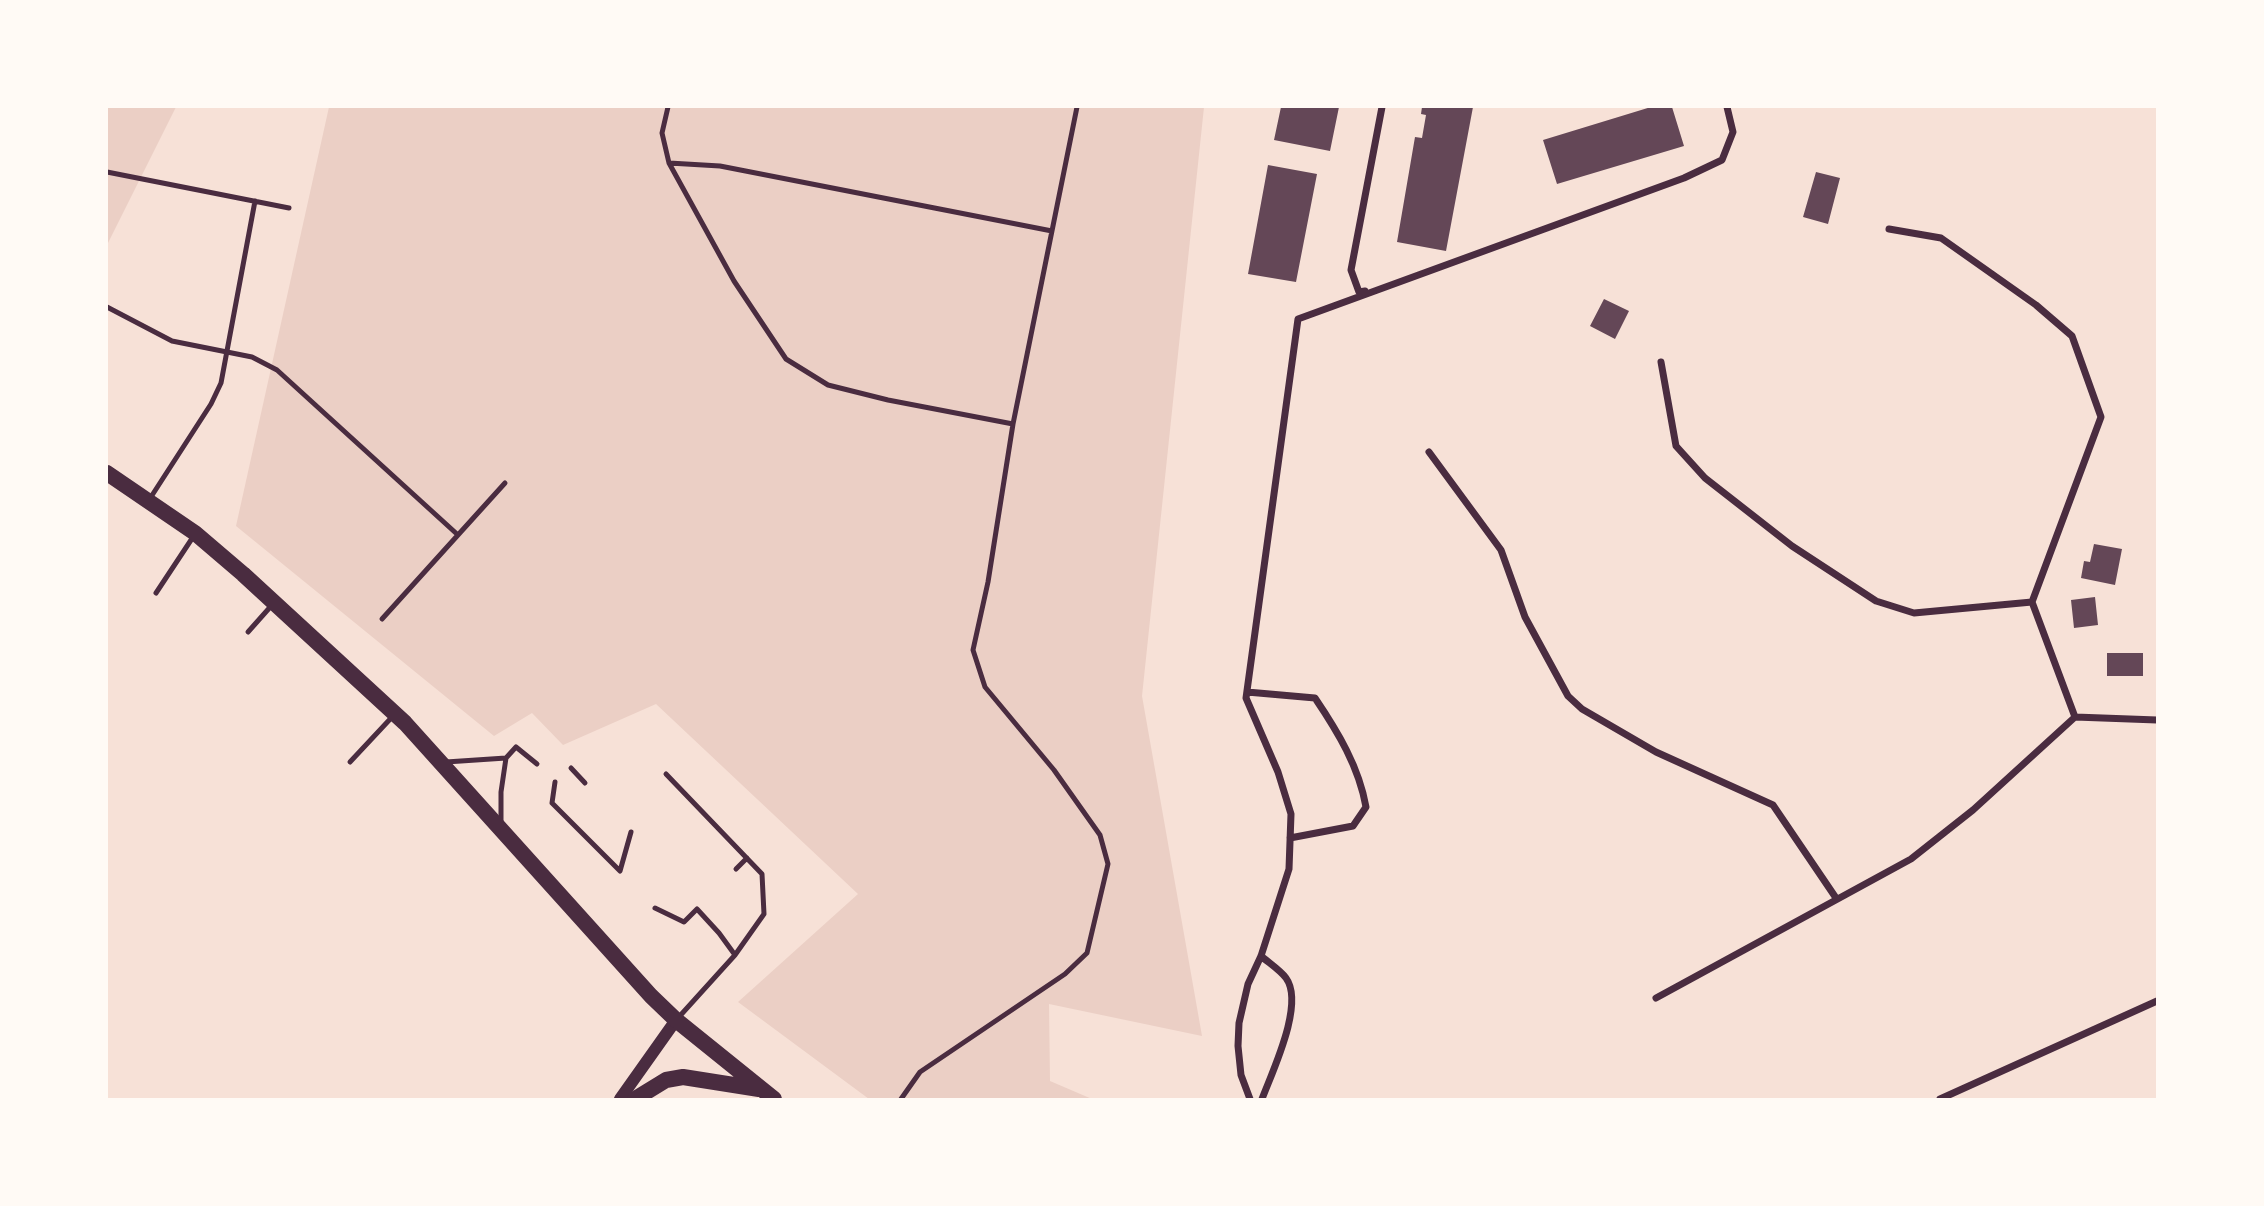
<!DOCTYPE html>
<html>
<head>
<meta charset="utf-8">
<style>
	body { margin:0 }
	#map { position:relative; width:2264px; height:1206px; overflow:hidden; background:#f7e1d7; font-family:"Playfair Display",serif }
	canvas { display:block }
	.frame { position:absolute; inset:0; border:108px solid #fffaf5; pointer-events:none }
</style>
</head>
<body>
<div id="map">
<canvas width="2264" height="1206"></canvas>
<div class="frame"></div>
</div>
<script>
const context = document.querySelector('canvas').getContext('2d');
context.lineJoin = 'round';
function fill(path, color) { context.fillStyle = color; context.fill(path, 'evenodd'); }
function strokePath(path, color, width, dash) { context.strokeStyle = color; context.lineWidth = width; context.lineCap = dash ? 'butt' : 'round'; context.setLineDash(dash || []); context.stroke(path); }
fill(new Path2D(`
	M107,107H176L107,245Z
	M329,107H1204L1142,696L1202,1036L1049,1004L1050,1081L1092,1099H869L738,1002L858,894L656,704L563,745L532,713L494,736L236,526Z`), '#ebcfc5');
fill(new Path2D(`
	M1281,107H1339L1330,151L1274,140Z
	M1422,107H1473L1446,251L1397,242L1415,137L1422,138L1426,115L1421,114Z
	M1651,107H1672L1684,146L1557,184L1543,140Z
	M1268,165L1317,174L1296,282L1248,274Z
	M1816,172L1840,178L1828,224L1803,217Z
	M1604,299L1629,311L1615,339L1590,326Z
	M2094,544L2122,549L2115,585L2081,578L2084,561L2090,562Z
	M2095,597L2098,625L2074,628L2071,600Z
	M2107,653H2143V676H2107Z`), '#644757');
strokePath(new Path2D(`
	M668,107L662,133L669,163L734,281L786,359L828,385L888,400L1013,424
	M669,163L720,166L1052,231
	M107,172L289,208
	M107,307L172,341L252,357L277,370L458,535
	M149,500L211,404L221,383L255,201
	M156,593L195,534
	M382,619L505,483
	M248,632L272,605
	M350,762L393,716
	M446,762L506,758
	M571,768L585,783
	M666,774L762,874L764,914L735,955L678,1018
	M555,782L552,803L620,871L631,832
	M501,823V792L506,758L516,747L537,764
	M736,869L747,858
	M655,908L684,922L697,909L719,933L735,955
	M901,1099L920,1072L1065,974L1087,953L1108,864L1100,835L1054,770L985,687L973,650L988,582L1013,424L1077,107`), '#4a2c40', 5);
strokePath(new Path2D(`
	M1889,229L1941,238L2036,305L2072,336L2101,417L2032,602L2075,717
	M1365,291L1359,292L1351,270L1382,107
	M1661,362L1676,446L1705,478L1792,546L1876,601L1914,613L2032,602
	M1429,452L1501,550L1525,617L1568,696L1582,709L1656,752L1773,805L1836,898
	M1247,692L1315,698C1338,732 1359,767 1366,807L1353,826L1290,838
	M1261,956C1269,963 1280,970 1286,978C1305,1004 1272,1072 1262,1099
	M1656,998L1911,859L1973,810L2075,717L2157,720
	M1250,1099L1241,1075L1238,1046L1239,1023L1248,984L1261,956L1289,869L1291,814L1278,772L1246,698L1298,319L1684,178L1722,160L1733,132L1727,107
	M1940,1099L2157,1001`), '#4a2c40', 7);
strokePath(new Path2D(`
	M620,1099L676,1020`), '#4a2c40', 12);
strokePath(new Path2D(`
	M107,473L195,533L243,574L405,723L651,996L676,1020L774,1099
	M635,1099L666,1080L683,1077L759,1089`), '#4a2c40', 16);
</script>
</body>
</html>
